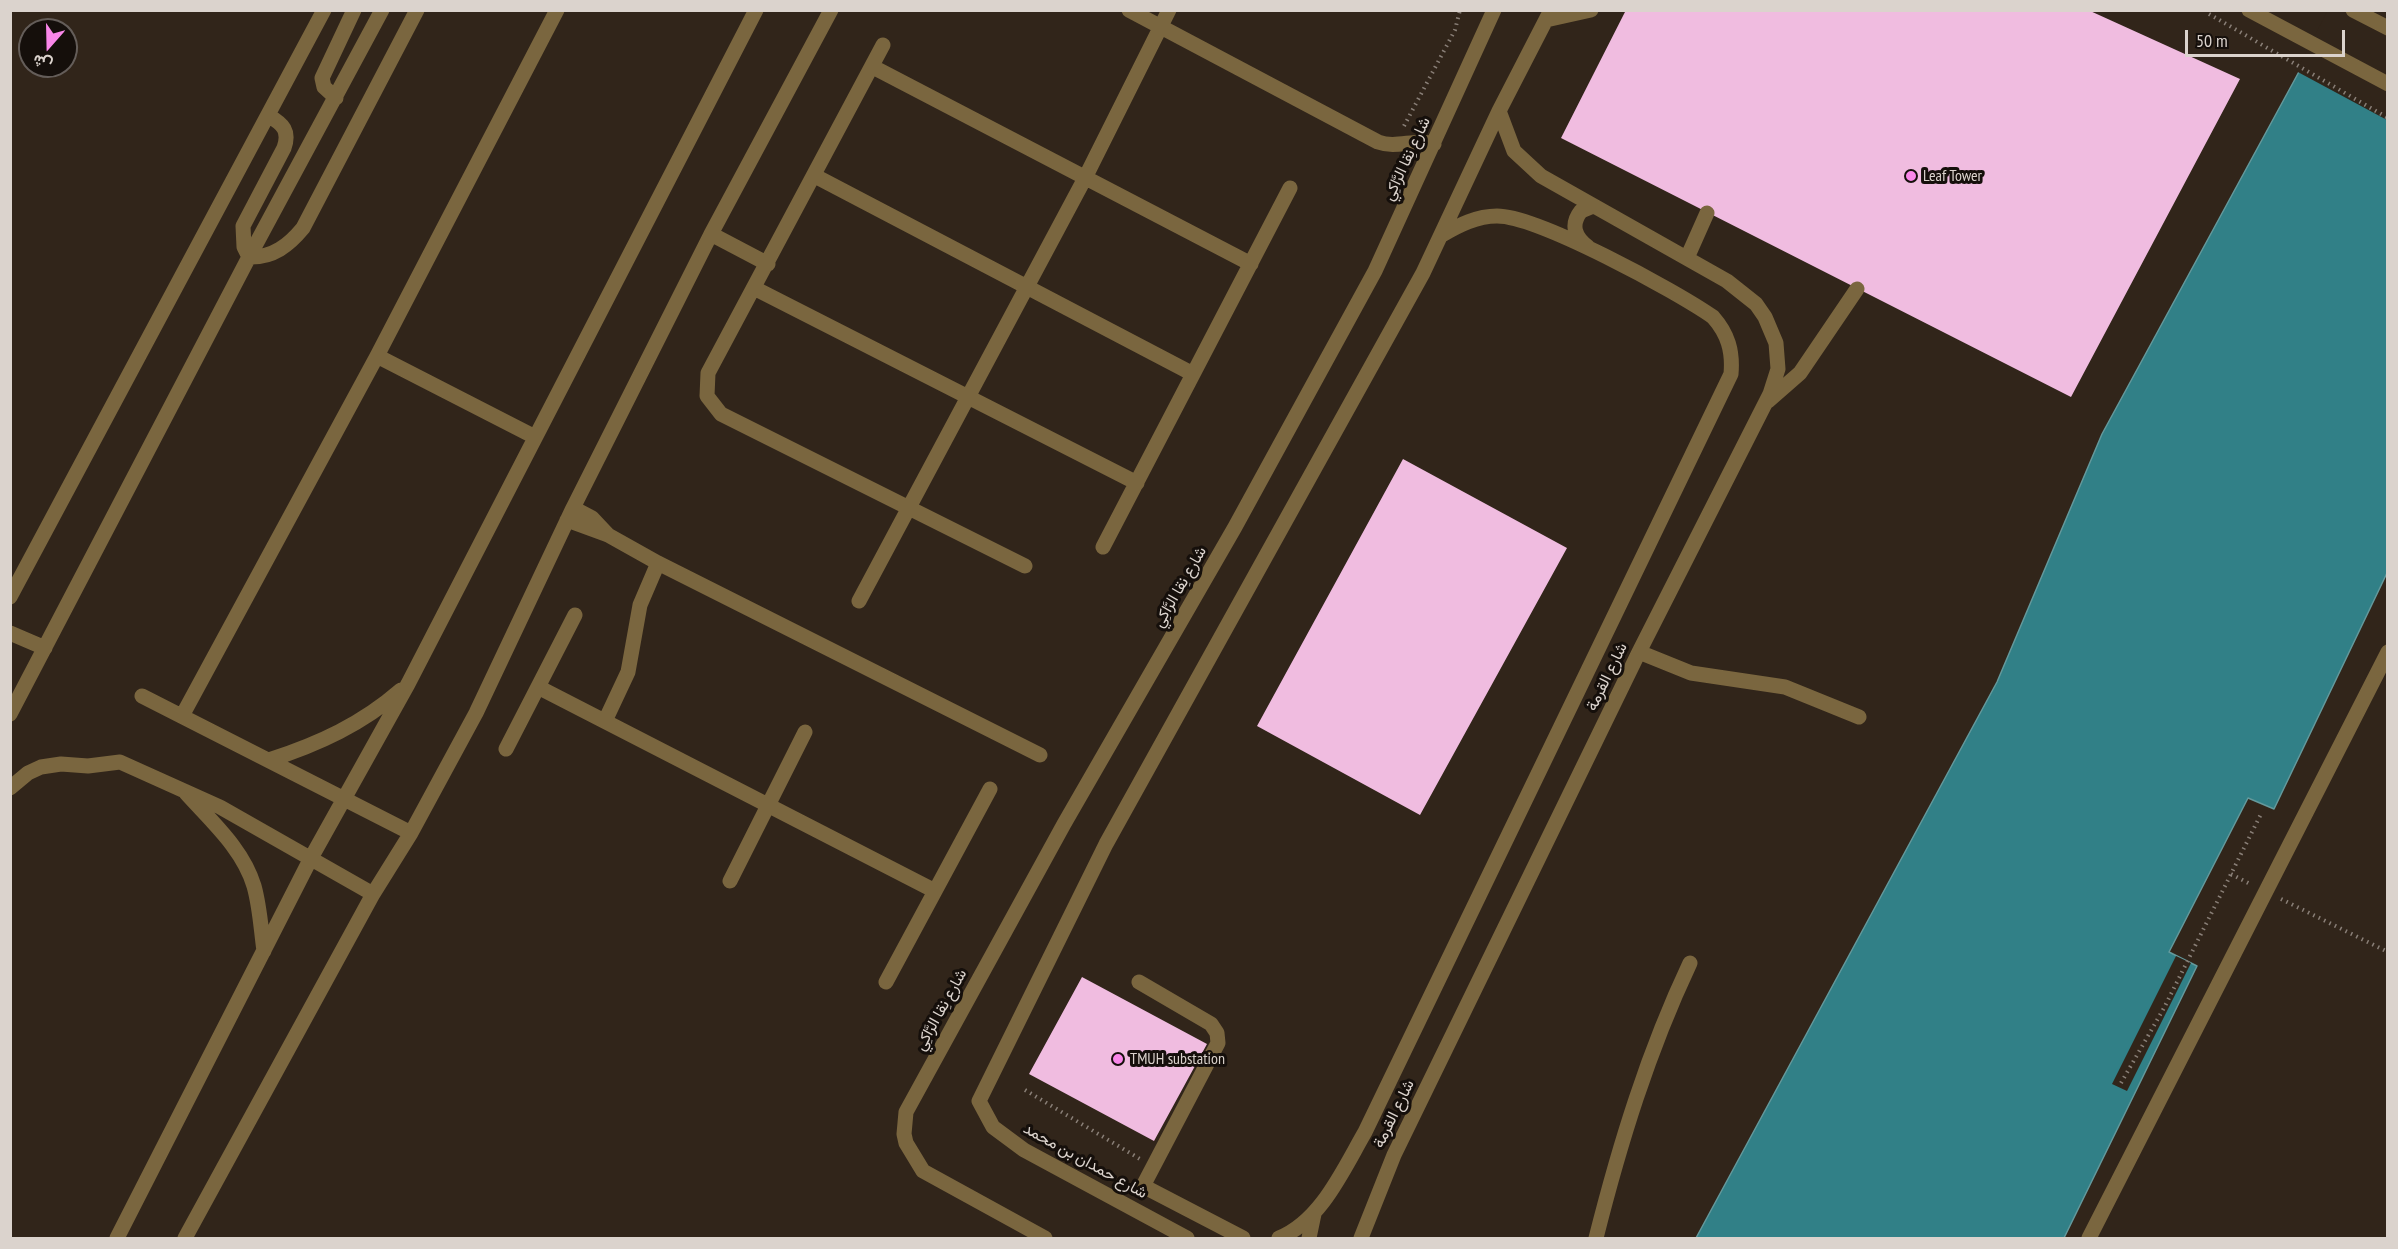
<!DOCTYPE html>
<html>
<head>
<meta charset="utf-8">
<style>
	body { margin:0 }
	#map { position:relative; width:2398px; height:1249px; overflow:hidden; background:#31251a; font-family:"PT Sans Narrow",Vazirmatn,sans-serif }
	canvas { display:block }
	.frame { position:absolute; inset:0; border:12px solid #dbd3cd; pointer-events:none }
	.north { position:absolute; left:18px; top:18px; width:60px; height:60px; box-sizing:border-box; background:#150f0b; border:2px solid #645d59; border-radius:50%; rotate:200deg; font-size:16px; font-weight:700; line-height:24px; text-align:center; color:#dbd3cd }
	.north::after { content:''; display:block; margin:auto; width:21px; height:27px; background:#f987e9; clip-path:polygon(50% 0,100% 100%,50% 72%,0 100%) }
	.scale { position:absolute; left:2185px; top:30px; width:160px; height:27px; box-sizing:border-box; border:3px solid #dbd3cd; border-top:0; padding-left:8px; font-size:18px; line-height:21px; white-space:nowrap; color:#dbd3cd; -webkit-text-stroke:4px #150f0b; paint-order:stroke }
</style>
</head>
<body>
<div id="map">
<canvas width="2398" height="1249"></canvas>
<div class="frame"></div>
<div class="north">ش</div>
<div class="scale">50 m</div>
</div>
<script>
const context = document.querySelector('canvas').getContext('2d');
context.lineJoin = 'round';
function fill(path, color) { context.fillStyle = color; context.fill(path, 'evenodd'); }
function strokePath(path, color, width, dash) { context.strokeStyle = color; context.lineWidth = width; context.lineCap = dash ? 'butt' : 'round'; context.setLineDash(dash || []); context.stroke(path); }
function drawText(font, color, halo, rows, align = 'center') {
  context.font = font + ' "PT Sans Narrow",Vazirmatn,sans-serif'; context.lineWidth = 6; context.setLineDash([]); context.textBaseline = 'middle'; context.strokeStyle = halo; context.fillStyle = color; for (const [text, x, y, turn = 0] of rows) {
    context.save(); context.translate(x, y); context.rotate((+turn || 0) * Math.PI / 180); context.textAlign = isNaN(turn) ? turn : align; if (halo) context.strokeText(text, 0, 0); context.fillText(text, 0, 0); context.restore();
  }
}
const water = new Path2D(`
	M2332,11H2387V573L2274,809L2248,798L2169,952L2197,966L2064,1238H1696L1997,682L2102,434Z`);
fill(water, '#318087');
strokePath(water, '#64999c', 1.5);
fill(new Path2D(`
	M2328,10L2387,11V120L2296,71Z
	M2176,956L2191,963L2127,1091L2112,1084Z`), '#31251a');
fill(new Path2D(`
	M1626,10H2088L2240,79L2071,397L1561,138Z
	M1403,459L1567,548L1420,815L1257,726Z
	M1082,977L1207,1044L1154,1141L1029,1074Z`), '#f0bce0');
strokePath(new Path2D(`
	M2209,14L2388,118
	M1404,126L1455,30L1460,10
	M2231,874L2250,884
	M2281,899L2388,952
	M2121,1083L2164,1008L2261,814
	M1025,1090L1140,1159`), '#897f77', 4, [1.5, 4.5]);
strokePath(new Path2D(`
	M1129,10L1378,142C1397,149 1415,138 1434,144
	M2249,10L2388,84
	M2353,10L2388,28
	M1546,20L1591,10
	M883,45L708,373L707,396L721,414L1025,566
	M873,67L1251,264
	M336,98L324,87L322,78L354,10
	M269,116C283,124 290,131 284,148L243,226L244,247L249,257C273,258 289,245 303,228L417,10
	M815,176L1193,374
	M711,234L768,264
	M1588,247C1575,237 1570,225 1581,211L1593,206
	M1687,258L1707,213
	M754,288L1137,483
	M377,356L535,437
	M1768,401L1800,373L1857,289
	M573,508L592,518L608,535
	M567,520L608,535L658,563L1040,755
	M1103,547L1290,188
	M10,597L324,10
	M859,601L1085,178L1169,10
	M10,633L45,648
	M1639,652L1691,673L1785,687L1859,717
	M538,687L935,891
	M142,696L411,833
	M10,714L249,257L382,10
	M182,716L377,356L557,10
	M605,721L628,672L640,605L658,563
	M506,749L575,615
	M269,760C319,744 362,724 401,690
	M10,788L28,773L41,767L61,764L88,766L120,762L220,807L373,894
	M186,793C212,822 243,849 254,886C260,907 261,930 264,951
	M730,881L805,732
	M886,982L990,789
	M1139,982L1211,1024L1217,1033L1218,1043L1143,1186L1243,1238
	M117,1238L311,858L408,684L756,10
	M185,1238L373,894L411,833L476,713L573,508L711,234L831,10
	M1045,1238L923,1171L906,1143L904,1134L906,1112L1064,824L1235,527L1375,271L1494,10
	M1187,1238L1024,1150L993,1127L979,1101L1106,844L1423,273L1499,111L1551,10
	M1279,1238C1321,1221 1343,1170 1365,1132L1731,374C1733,351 1728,334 1713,317C1676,291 1538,216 1497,216C1477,216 1459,225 1442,235
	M1309,1238L1314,1214
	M1361,1238L1394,1155L1639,652L1770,394L1778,369L1776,343L1765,317L1756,304L1727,281L1541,176L1514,151L1499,111
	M1596,1238C1620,1143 1648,1052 1690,963
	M2089,1238L2388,652`), '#7a663f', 15);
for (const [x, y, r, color] of [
	[1911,176,6,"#f987e9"],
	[1118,1059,6,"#f987e9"]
]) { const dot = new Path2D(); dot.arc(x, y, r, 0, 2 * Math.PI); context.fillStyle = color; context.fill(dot); strokePath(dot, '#150f0b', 2); }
drawText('16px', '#dbd3cd', '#150f0b', [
	["شارع نِقا الرَّاكِي",1407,159,-65],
	["شارع نِقا الرَّاكِي",1180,587,-60],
	["شارع القرمة",1607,677,-64],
	["شارع نِقا الرَّاكِي",941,1010,-61],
	["شارع القرمة",1394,1114,-64],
	["شارع حمدان بن محمد",1085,1161,29]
]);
drawText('16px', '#dbd3cd', '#150f0b', [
	["Leaf Tower",1923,176],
	["TMUH substation",1130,1059]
], 'left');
</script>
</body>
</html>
